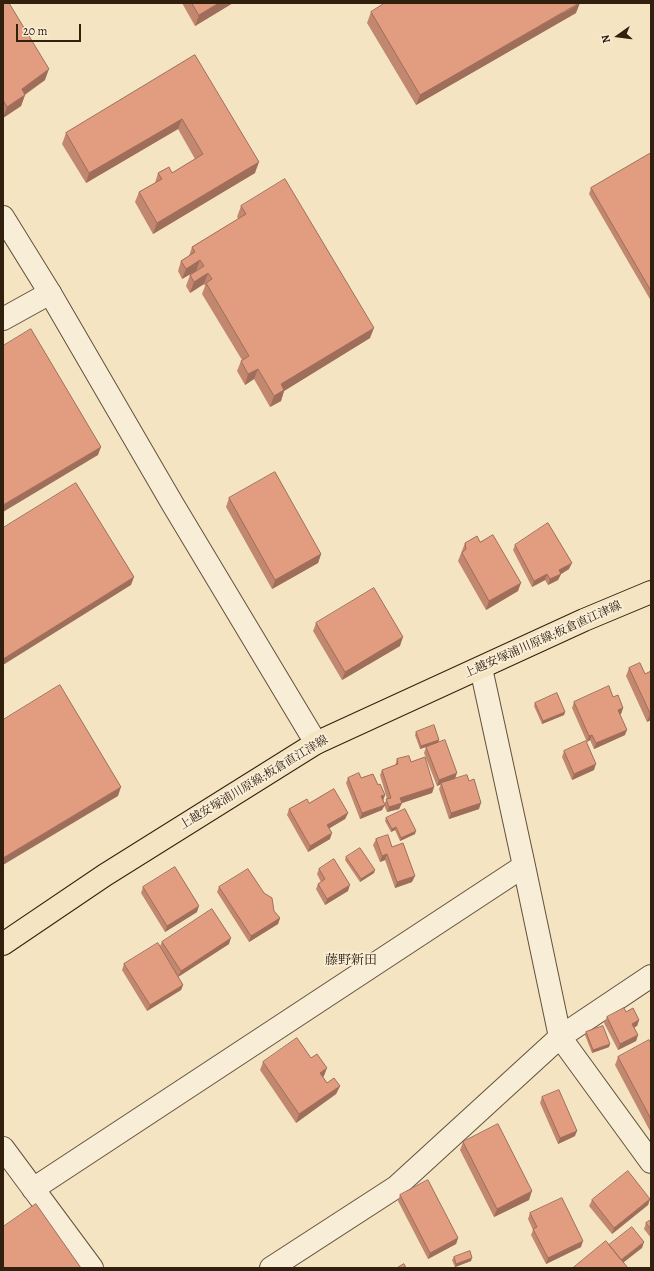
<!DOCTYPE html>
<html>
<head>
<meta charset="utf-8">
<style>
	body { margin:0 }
	#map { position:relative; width:654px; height:1271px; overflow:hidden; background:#f5e4c2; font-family:Alegreya,serif }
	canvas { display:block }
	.frame { position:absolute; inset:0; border:4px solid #32200f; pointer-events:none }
	.north { position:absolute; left:598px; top:16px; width:40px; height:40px; -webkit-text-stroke:3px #f8edd7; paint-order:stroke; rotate:256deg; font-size:11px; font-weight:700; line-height:16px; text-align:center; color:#32200f }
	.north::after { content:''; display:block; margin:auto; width:14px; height:18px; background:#32200f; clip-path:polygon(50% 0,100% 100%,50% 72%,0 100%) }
	.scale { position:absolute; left:16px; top:24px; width:65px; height:18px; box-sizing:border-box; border:2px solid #32200f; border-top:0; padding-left:5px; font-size:12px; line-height:14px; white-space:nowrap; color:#32200f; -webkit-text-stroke:3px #f8edd7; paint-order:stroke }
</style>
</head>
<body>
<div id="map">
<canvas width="654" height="1271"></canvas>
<div class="frame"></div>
<div class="north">N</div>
<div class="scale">20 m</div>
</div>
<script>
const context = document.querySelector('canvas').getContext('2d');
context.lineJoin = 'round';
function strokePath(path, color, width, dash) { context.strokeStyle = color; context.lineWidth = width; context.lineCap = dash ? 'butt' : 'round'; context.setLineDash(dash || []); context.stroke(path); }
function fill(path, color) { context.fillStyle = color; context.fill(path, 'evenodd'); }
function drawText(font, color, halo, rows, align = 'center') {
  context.font = font + ' Alegreya,"Noto Serif JP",serif'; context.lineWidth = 4; context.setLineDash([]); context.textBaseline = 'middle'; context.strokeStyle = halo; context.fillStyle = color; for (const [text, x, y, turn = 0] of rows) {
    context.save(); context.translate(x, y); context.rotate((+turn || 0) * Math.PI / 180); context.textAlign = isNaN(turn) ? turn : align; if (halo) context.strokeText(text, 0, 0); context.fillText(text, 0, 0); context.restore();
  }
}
const minor = new Path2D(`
	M3,319L50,293
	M481,668L524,866L560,1037L651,1162
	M3,1148L92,1268
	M33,1189L524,866
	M271,1268L396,1187L560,1037L651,976`);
const tertiary = new Path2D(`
	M3,217L50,293L172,503L316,743`);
const primary = new Path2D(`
	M3,944L105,875L316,743L584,620L651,592`);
strokePath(minor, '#63513c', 24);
strokePath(tertiary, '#63513c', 24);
strokePath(primary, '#32200f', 24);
strokePath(minor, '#f8edd7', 22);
strokePath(tertiary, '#f8edd7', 22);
strokePath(primary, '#f5e4c2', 22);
fill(new Path2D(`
	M3,3L45,80L25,95L21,106L3,118Z
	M182,3H233L195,26Z
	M371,12L576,13L416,105L367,23Z
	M195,55L255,173L153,234L135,202L139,192L155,183L158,173H172L195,159L178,129L86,183L62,144L66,133Z
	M651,153V301L589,194L591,188Z
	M241,206L370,338L284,391L281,401L270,407L254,379L245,385L237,371L241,361L242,360L202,294L205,286L204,284L190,293L186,286L190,275L192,273L182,279L178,271L181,261L189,256L192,247L239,219L237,217Z
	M229,498L321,554L318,563L272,589L226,507Z
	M480,542L518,591L486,610L458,561L465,543Z
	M515,545L569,569L561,574L558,580L548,585L545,580L532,587L513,550Z
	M316,623L400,646L342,680L313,631Z
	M629,668L645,674L651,671V720L647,722L626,676Z
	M613,697L623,708L621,714H620L625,735L594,749L590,740L587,742L572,708L574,702Z
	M535,703L565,712L564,715L542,724L534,706Z
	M416,732L439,740L438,743L455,779L479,809L449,819L439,789L441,784L437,786L424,753L426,747L431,745L420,749L415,735Z
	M564,751L594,770L572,780L562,757Z
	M397,759L411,762L434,787L432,793L402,803L399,809L387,812L384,805L382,810L360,819L346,783L348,778H361L378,785L385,795L383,800L384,804L387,799L380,775L382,770L395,766Z
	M309,803L348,813L345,819L329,828L330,839L308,852L287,815L289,809Z
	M386,818L415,834L400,841L395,830L391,832L385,821Z
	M376,839L392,847L412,882L395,888L385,860L380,862L373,845Z
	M346,857L374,873L360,882L345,860Z
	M319,869L348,891L325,905L316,889L318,884L321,882L317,874Z
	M143,887L197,912L165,932L141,893Z
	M219,887L274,911L280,918L278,924L249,942L217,892Z
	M162,942L229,944L178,977L183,985L181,990L147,1011L122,970L124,964L160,946Z
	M607,1017L639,1020L637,1026L634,1027L638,1035L636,1041L618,1050L604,1023Z
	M586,1032L609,1047L592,1053L585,1035Z
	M651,1043V1133L615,1065L618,1057Z
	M311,1058L324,1076L323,1077L327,1083L340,1086L336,1094L296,1123L260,1070L263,1062Z
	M542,1097L575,1136L558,1144L540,1103Z
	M463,1142L529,1200L494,1217L460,1150Z
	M400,1195L458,1238L456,1244L428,1259L398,1201Z
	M650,1199L648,1205L612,1234L589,1206L592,1200Z
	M530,1213L581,1247L546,1264L531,1235L533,1230L528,1219Z
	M651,1220V1238L644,1229L646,1223Z
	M454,1257L471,1261L455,1267L452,1260Z`), '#c2876f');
fill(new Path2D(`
	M219,3H233L195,26L199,15Z
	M580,3L576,13L416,105L420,95Z
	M49,69L45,80L18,99L22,89Z
	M25,95L21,106L3,118L7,107Z
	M182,119L178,129L86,183L89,173Z
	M259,162L255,173L153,234L157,223Z
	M200,260L196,271L182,279L186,269Z
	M208,273L204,284L190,293L194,282Z
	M374,328L370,338L284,391L281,401L270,407L274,396L281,384Z
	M258,369L254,379L245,385L248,374Z
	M101,447L98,455L3,512V505Z
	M321,554L318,563L272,589L275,580Z
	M572,563L569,569L561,574L558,580L548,585L550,579L559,570Z
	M547,574L545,580L532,587L534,581Z
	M134,577L131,585L3,665V659Z
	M521,583L518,591L486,610L489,601Z
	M403,637L400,646L342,680L345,672Z
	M623,708L621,714L616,716L618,710Z
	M565,712L564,715L542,724L543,721Z
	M650,713H651V720L647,722Z
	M627,730L625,735L594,749L596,743Z
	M592,735L590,740L587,742L589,736Z
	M439,740L438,743L420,749L421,746Z
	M596,764L594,770L572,780L574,774Z
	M457,773L455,779L437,786L439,780Z
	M121,787L118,796L3,865V858Z
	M434,787L432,793L402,803L399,809L387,812L389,807L400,798Z
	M385,795L383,801L381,796Z
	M481,803L479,809L449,819L451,813Z
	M385,805L382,810L360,819L362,813Z
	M348,813L345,819L325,831L327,825Z
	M396,827L395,830L391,832L392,829Z
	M416,831L415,834L400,841L401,838Z
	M332,833L330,839L308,852L310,846Z
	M387,854L385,860L380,862L382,856Z
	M375,870L374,873L360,882L361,879Z
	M415,876L412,882L395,888L397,882Z
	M350,885L348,891L325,905L327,899Z
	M199,906L197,912L165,932L167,926Z
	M280,918L278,924L249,942L251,936Z
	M231,938L229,944L178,977L181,971Z
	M183,985L181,990L147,1011L150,1005Z
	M639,1020L637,1026L630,1030L632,1024Z
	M638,1035L636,1041L618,1050L620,1044Z
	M610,1044L609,1047L592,1053L593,1050Z
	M327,1068L324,1076L317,1081L320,1073Z
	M340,1086L336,1094L296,1123L299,1114Z
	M577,1131L575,1136L558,1144L560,1138Z
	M532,1191L529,1200L494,1217L497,1209Z
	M650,1199L648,1205L612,1234L614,1228Z
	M458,1238L456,1244L428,1259L430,1253Z
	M583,1241L581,1247L546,1264L548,1258Z
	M644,1242L642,1248L619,1266L621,1260Z
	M472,1258L471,1261L455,1267L456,1264Z`), '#9e6e5a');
const building = new Path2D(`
	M3,3H9L49,69L22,89L25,95L7,107L3,100Z
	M192,3H219L199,15Z
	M385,3H579L420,95L371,12Z
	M195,55L259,162L157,223L139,192L162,179L158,173L169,167L172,173L203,154L182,119L89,173L66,133Z
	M651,153V291L591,188Z
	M285,179L374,328L281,384L284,390L274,396L258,369L248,374L241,361L249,356L206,283L212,279L208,273L194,282L190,275L204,266L200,260L186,269L181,261L195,252L192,247L246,214L241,206Z
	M31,329L101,447L3,505V346Z
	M275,472L321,554L275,580L229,498Z
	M76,483L134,577L3,659V528Z
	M548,523L572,563L559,570L561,574L550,579L547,574L534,581L515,545Z
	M493,535L521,583L489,601L462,553L466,549L465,543L477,536L480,542Z
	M374,588L403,637L345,672L316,623Z
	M640,663L645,674L651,671V713H650L629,668Z
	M60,685L121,787L3,858V720Z
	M609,686L613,697L618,695L623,708L618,710L627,730L596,743L592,735L589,736L574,702Z
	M557,693L565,712L543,721L535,703Z
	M434,725L439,740L421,746L416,732Z
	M445,740L457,773L439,780L426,747Z
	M586,741L596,764L574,774L564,751Z
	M409,756L411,762L425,757L434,787L400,798L402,803L389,807L386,799L391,798L382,770L398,764L397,759Z
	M359,773L361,778L373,774L378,785L380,784L385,795L381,796L385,805L362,813L348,778Z
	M467,775L469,781L474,779L481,803L451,813L441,783Z
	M334,789L348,813L327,825L332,833L310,846L289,809L307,799L309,803Z
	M405,809L416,831L401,838L396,827L392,829L386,818Z
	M388,835L392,847L403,843L415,876L397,882L387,854L382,856L376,839Z
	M360,848L375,870L361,879L346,857Z
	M334,859L350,885L327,899L318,884L325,879L319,869Z
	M175,867L199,906L167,926L143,887Z
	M248,869L264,893L272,898L274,911L280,918L251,936L219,887Z
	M212,909L231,938L181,971L162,942Z
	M158,943L183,985L150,1005L124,964Z
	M624,1008L626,1012L633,1008L639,1020L632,1024L638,1035L620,1044L607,1017Z
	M603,1026L610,1044L593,1050L586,1032Z
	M297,1038L311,1058L317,1054L327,1068L320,1073L327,1083L334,1078L340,1086L299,1114L263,1062Z
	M649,1040L651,1043V1119L618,1057Z
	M559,1090L577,1131L560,1138L542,1097Z
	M498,1124L532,1191L497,1209L463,1142Z
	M628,1171L650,1199L614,1228L592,1200Z
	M428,1180L458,1238L430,1253L400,1195Z
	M562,1198L583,1241L548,1258L533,1229L537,1227L530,1213Z
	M36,1204L81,1268H3V1227Z
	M651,1220V1229L646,1223Z
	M632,1227L644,1242L621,1260L609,1245Z
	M606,1241L628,1268H573Z
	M470,1251L472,1258L456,1264L454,1257Z
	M404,1264L406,1268H397Z`);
fill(building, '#e29d81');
strokePath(building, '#9e6e5a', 1);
drawText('12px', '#32200f', '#f8edd7', [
	["上越安塚浦川原線;板倉直江津線",543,640,-24],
	["上越安塚浦川原線;板倉直江津線",254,783,-31]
]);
drawText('13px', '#32200f', '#f8edd7', [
	["藤野新田",351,961]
]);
</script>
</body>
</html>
